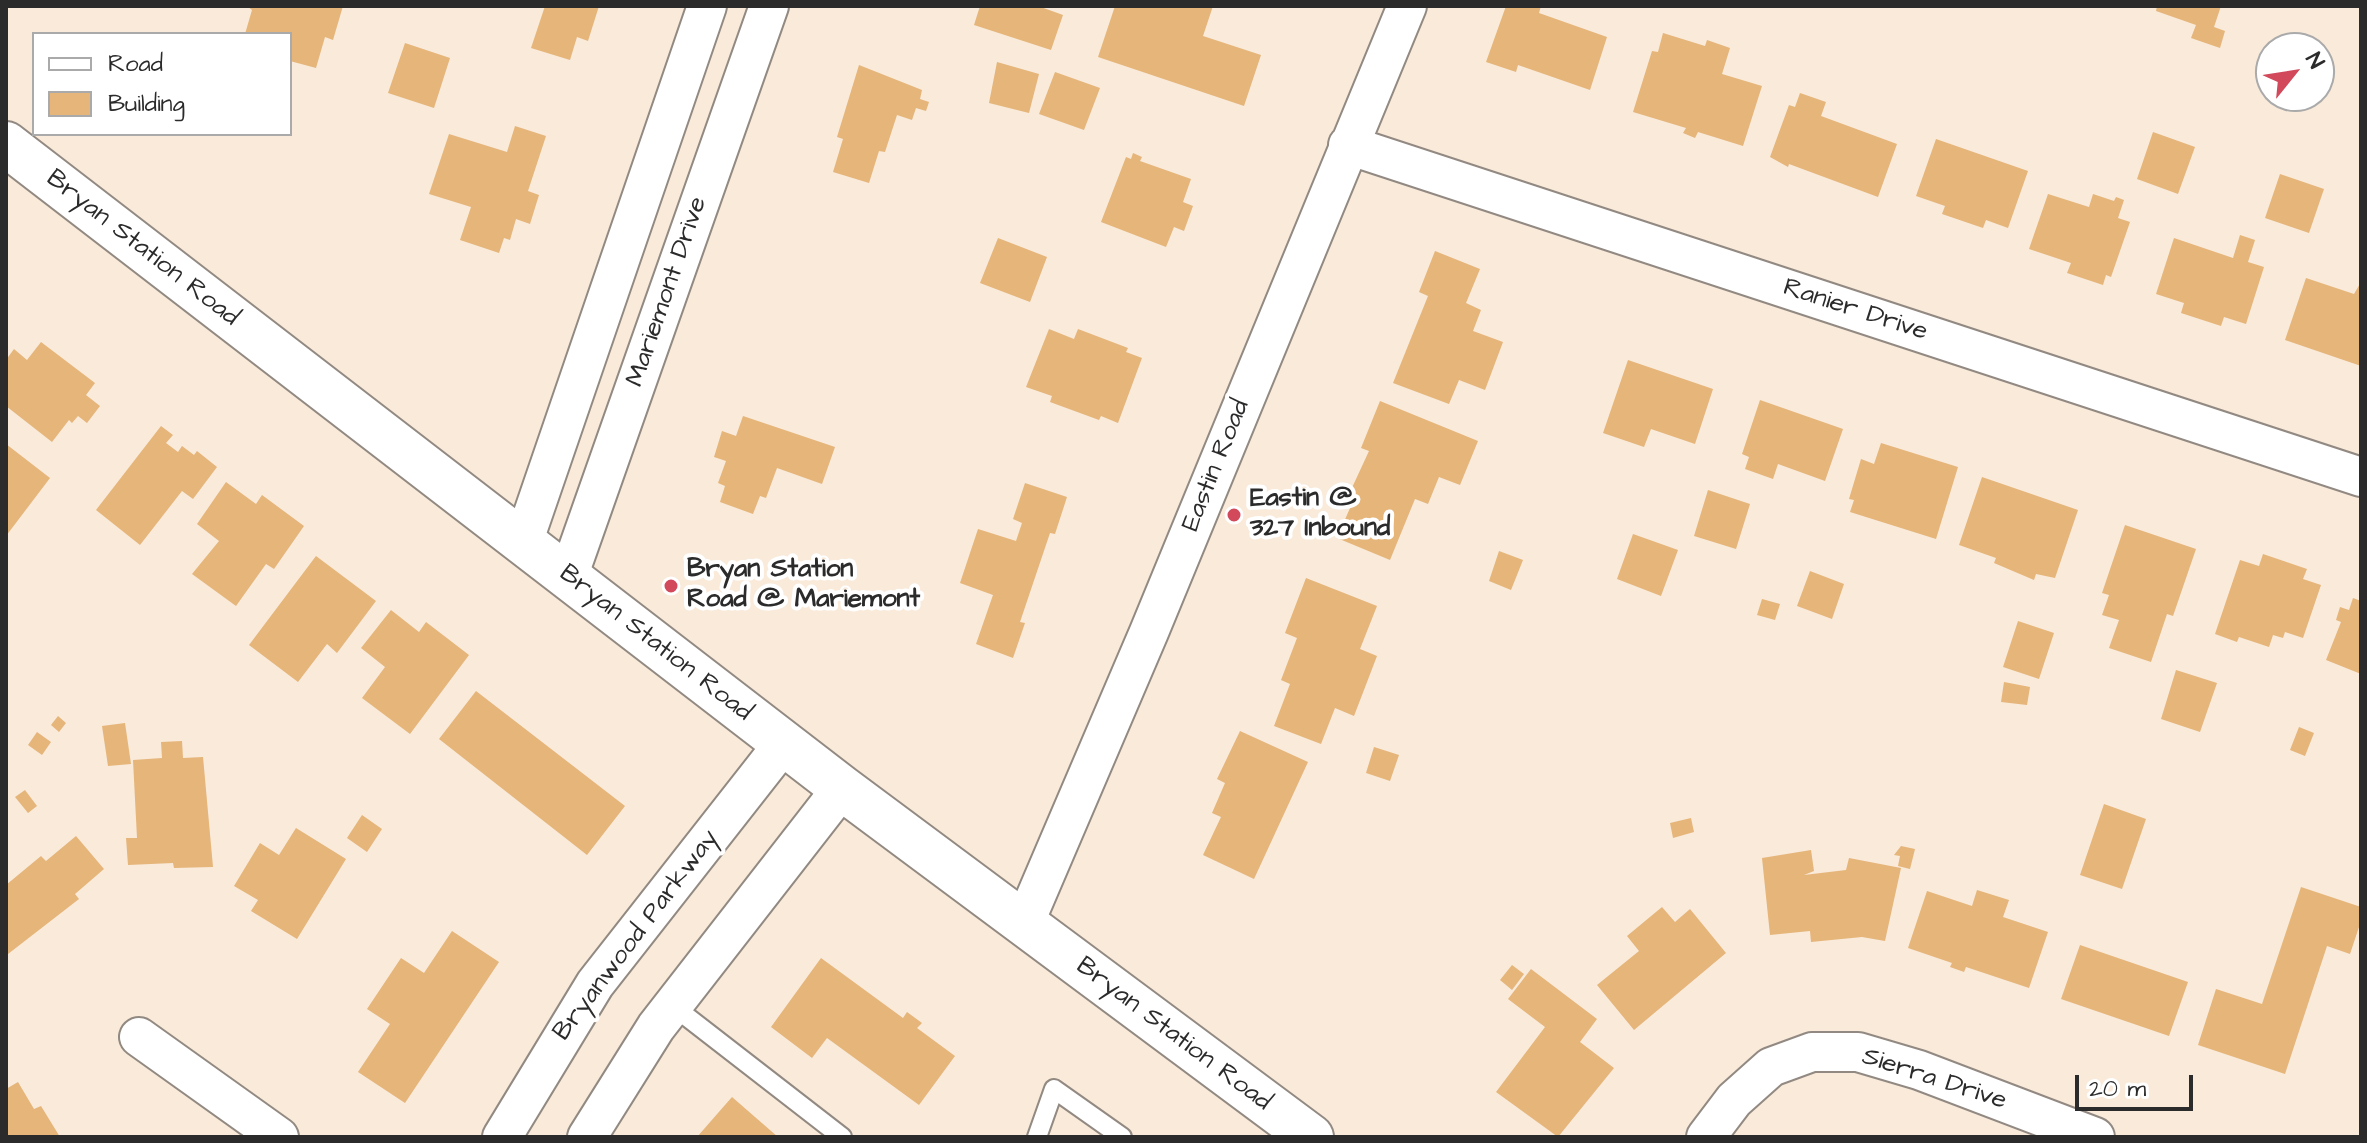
<!DOCTYPE html>
<html>
<head>
<meta charset="utf-8">
<style>
	body { margin:0 }
	#map { position:relative; width:2367px; height:1143px; overflow:hidden; background:#f9eada; font-family:"Architects Daughter",sans-serif }
	canvas { display:block }
	.frame { position:absolute; inset:0; border:8px solid #2b2b2b; pointer-events:none }
	.legend { position:absolute; left:32px; top:32px; width:260px; height:104px; box-sizing:border-box; background:#fff; border:2px solid #aaa; margin:0; padding:10px 14px; list-style:none; font-size:24px; color:#2b2b2b }
	.legend li { display:flex; align-items:center; gap:16px; height:40px }
	.legend b { width:40px; border:2px solid #aaa }
	.north { position:absolute; left:2255px; top:32px; width:80px; height:80px; box-sizing:border-box; background:#fff; border:2px solid #aaa; border-radius:50%; rotate:60deg; font-size:22px; font-weight:700; line-height:32px; text-align:center; color:#2b2b2b }
	.north::after { content:''; display:block; margin:auto; width:28px; height:36px; background:#d1495b; clip-path:polygon(50% 0,100% 100%,50% 72%,0 100%) }
	.scale { position:absolute; left:2075px; top:1075px; width:118px; height:36px; box-sizing:border-box; border:4px solid #2b2b2b; border-top:0; padding-left:10px; font-size:24px; line-height:28px; white-space:nowrap; color:#2b2b2b; -webkit-text-stroke:6px #fff; paint-order:stroke }
</style>
</head>
<body>
<div id="map">
<canvas width="2367" height="1143"></canvas>
<div class="frame"></div>
<ul class="legend">
<li><b style="height:10px;background:#fff"></b>Road</li>
<li><b style="height:22px;background:#e5b57a"></b>Building</li>
</ul>
<div class="north">N</div>
<div class="scale">20 m</div>
</div>
<script>
const context = document.querySelector('canvas').getContext('2d');
context.lineJoin = 'round';
function fill(path, color) { context.fillStyle = color; context.fill(path, 'evenodd'); }
function strokePath(path, color, width, dash) { context.strokeStyle = color; context.lineWidth = width; context.lineCap = dash ? 'butt' : 'round'; context.setLineDash(dash || []); context.stroke(path); }
function drawText(font, color, halo, rows, align = 'center') {
  context.font = font + ' "Architects Daughter",sans-serif'; context.lineWidth = 8; context.setLineDash([]); context.textBaseline = 'middle'; context.strokeStyle = halo; context.fillStyle = color; for (const [text, x, y, turn = 0] of rows) {
    context.save(); context.translate(x, y); context.rotate((+turn || 0) * Math.PI / 180); context.textAlign = isNaN(turn) ? turn : align; if (halo) context.strokeText(text, 0, 0); context.fillText(text, 0, 0); context.restore();
  }
}
fill(new Path2D(`
	M247,6H343L333,40L325,37L316,68L290,61V34H245L252,10Z
	M545,6H599L588,41L577,37L570,60L531,48Z
	M980,6H1038L1063,15L1051,50L974,25Z
	M1115,6H1213L1203,36L1261,55L1244,106L1098,57Z
	M1506,6H1541L1539,13L1607,37L1590,90L1518,65L1516,72L1486,62Z
	M2157,6H2221L2214,27L2225,31L2220,48L2191,38L2196,25L2156,11Z
	M1663,33L1705,46L1707,40L1730,48L1722,74L1762,86L1743,146L1698,132L1695,138L1683,133L1686,128L1633,112L1652,51L1658,52Z
	M405,43L450,58L434,108L388,93Z
	M997,62L1039,74L1029,113L989,103Z
	M859,65L922,90L920,99L929,102L926,111L916,108L912,120L897,115L885,152L879,151L869,183L833,172L843,139L837,137Z
	M1055,72L1100,88L1084,130L1039,114Z
	M1800,93L1826,102L1821,116L1897,144L1878,197L1789,164L1788,167L1770,157L1789,105L1795,107Z
	M515,126L546,136L528,191L539,195L530,224L516,219L510,240L504,238L499,253L460,240L471,207L429,194L449,134L507,152Z
	M2153,132L2195,147L2178,194L2137,179Z
	M1936,139L2028,171L2008,228L1986,220L1983,228L1942,214L1945,206L1916,196Z
	M1133,153L1142,157L1140,161L1191,179L1183,202L1193,206L1184,231L1174,227L1166,247L1101,222L1126,157L1131,159Z
	M2280,174L2324,189L2309,233L2265,218Z
	M2048,194L2089,207L2093,194L2114,201L2116,197L2124,200L2118,218L2130,222L2111,277L2106,275L2103,285L2067,273L2071,263L2029,249Z
	M2240,235L2255,240L2248,262L2264,267L2246,324L2224,317L2221,326L2181,313L2184,303L2156,294L2174,238L2233,258Z
	M998,238L1047,257L1030,302L980,283Z
	M1435,251L1480,269L1466,303L1481,310L1473,331L1503,342L1485,390L1459,380L1449,404L1393,383L1428,296L1419,292Z
	M2306,278L2354,294L2361,282V366L2285,340Z
	M1049,329L1074,339L1078,329L1128,348L1126,352L1142,358L1118,423L1101,416L1099,420L1050,402L1052,396L1026,387Z
	M41,342L95,383L86,395L100,406L87,423L78,416L72,423L69,420L52,442L6,406V360L14,349L27,360Z
	M1628,360L1713,389L1695,444L1651,429L1644,447L1603,433Z
	M1760,400L1843,429L1825,481L1778,464L1773,479L1745,469L1749,457L1742,454Z
	M1380,401L1478,441L1460,485L1439,477L1428,504L1415,499L1390,560L1337,538L1350,508L1344,505L1369,451L1361,448Z
	M743,416L835,447L822,484L777,468L766,498L760,496L753,514L720,502L725,486L718,483L726,461L714,457L722,431L736,436Z
	M161,426L173,435L166,443L178,452L182,446L194,455L197,451L217,467L193,499L182,491L140,545L96,510Z
	M1881,443L1958,467L1936,539L1850,512L1854,500L1849,499L1861,459L1874,464Z
	M6,444L50,478L6,536Z
	M1982,477L2078,510L2055,578L2036,574L2034,580L1994,563L1996,558L1959,545Z
	M226,482L256,504L262,495L304,526L274,569L266,564L236,606L192,574L219,541L197,524Z
	M1025,483L1067,497L1055,534L1050,533L1020,622L1025,623L1013,658L976,644L993,595L960,583L978,529L1016,541L1022,523L1013,519Z
	M1708,490L1750,504L1736,549L1694,536Z
	M2125,525L2196,549L2173,616L2167,614L2151,662L2109,648L2119,620L2102,615L2109,595L2102,593Z
	M1633,534L1678,550L1661,596L1617,579Z
	M1499,551L1523,560L1511,590L1489,581Z
	M2263,554L2307,569L2303,579L2321,585L2303,638L2285,632L2283,638L2273,635L2269,647L2239,637L2237,642L2215,634L2240,560L2259,566Z
	M316,556L376,601L337,653L327,644L298,682L249,645Z
	M1810,571L1844,584L1832,619L1797,606Z
	M1306,578L1377,606L1360,649L1377,656L1354,716L1335,708L1321,744L1274,726L1290,684L1281,680L1297,638L1285,633Z
	M2353,598L2361,601V674L2326,660L2341,622L2336,620L2340,607L2349,610Z
	M1762,599L1780,604L1775,620L1757,615Z
	M391,610L419,632L426,622L469,655L410,734L362,698L385,667L361,648Z
	M2018,621L2054,633L2039,679L2003,667Z
	M2176,670L2217,683L2200,732L2161,719Z
	M2004,682L2030,687L2027,705L2001,702Z
	M476,691L625,806L587,855L439,739Z
	M58,716L66,723L59,732L51,725Z
	M125,723L131,764L108,766L102,726Z
	M2299,727L2314,733L2305,756L2290,750Z
	M1240,731L1308,762L1254,879L1203,855L1221,817L1212,813L1225,783L1217,779Z
	M37,732L51,742L42,755L28,745Z
	M182,741L183,758L203,757L213,867L174,868L173,863L128,865L126,838H137L133,760L162,758L161,742Z
	M1374,747L1399,755L1390,781L1366,773Z
	M25,790L37,806L28,813L15,797Z
	M2104,804L2146,819L2122,889L2080,875Z
	M362,815L382,829L367,852L347,838Z
	M1691,818L1694,832L1673,838L1670,823Z
	M296,828L346,859L297,939L251,911L258,900L234,886L260,843L279,855Z
	M76,836L104,869L75,894L79,899L8,954L6,885L41,856L46,861Z
	M1901,846L1915,849L1910,869L1898,866L1900,856L1894,855Z
	M1811,850L1814,871L1804,875L1846,870L1849,858L1901,868L1885,941L1862,937L1811,942L1810,931L1770,935L1762,858Z
	M2301,887L2361,907V921L2350,954L2327,946L2285,1074L2198,1045L2216,989L2262,1004Z
	M1977,890L2009,900L2003,917L2048,932L2029,988L1966,967L1964,972L1950,967L1952,963L1908,948L1927,891L1972,906Z
	M1662,907L1675,922L1690,909L1726,953L1634,1030L1597,985L1639,951L1627,936Z
	M452,931L499,962L405,1103L358,1072L390,1024L367,1009L401,958L424,973Z
	M2080,945L2188,982L2169,1036L2061,999Z
	M821,958L903,1018L907,1012L922,1023L917,1028L955,1056L919,1105L827,1038L812,1058L771,1027Z
	M1512,965L1524,974L1512,990L1500,980Z
	M1531,969L1597,1019L1580,1042L1614,1068L1558,1137L1496,1092L1545,1027L1508,999Z
	M18,1082L34,1109L41,1106L60,1137H6V1089Z
	M732,1097L778,1137H697Z`), '#e5b57a');
const lane = new Path2D(`
	M673,1006L842,1137
	M1037,1137L1054,1089L1122,1137`);
const street = new Path2D(`
	M1348,145L2361,477
	M523,543L707,6
	M568,577L769,6
	M1024,924L1149,632L1407,6
	M139,1037L279,1137
	M502,1137L595,984L784,743
	M587,1137L656,1027L842,788
	M1706,1137L1734,1100L1771,1067L1812,1052H1858L1919,1070L2095,1137`);
const secondary = new Path2D(`
	M6,144L842,788L1311,1137`);
strokePath(lane, '#928a82', 22);
strokePath(street, '#928a82', 42);
strokePath(secondary, '#928a82', 48);
strokePath(lane, '#fff', 18);
strokePath(street, '#fff', 38);
strokePath(secondary, '#fff', 44);
for (const [x, y, r, color] of [
	[1234,515,8,"#d1495b"],
	[671,586,8,"#d1495b"]
]) { const dot = new Path2D(); dot.arc(x, y, r, 0, 2 * Math.PI); context.fillStyle = color; context.fill(dot); strokePath(dot, '#fff', 3); }
drawText('26px', '#2b2b2b', '#fff', [
	["Bryan Station Road",142,249,38],
	["Mariemont Drive",668,292,-71],
	["Ranier Drive",1855,311,18],
	["Eastin Road",1217,466,-68],
	["Bryan Station Road",655,644,38],
	["Bryanwood Parkway",637,936,-53],
	["Bryan Station Road",1173,1035,37],
	["Sierra Drive",1934,1080,18]
]);
drawText('bold 26px', '#2b2b2b', '#fff', [
	["Eastin @",1250,500],
	["327 Inbound",1250,530],
	["Bryan Station",687,571],
	["Road @ Mariemont",687,601]
], 'left');
</script>
</body>
</html>
